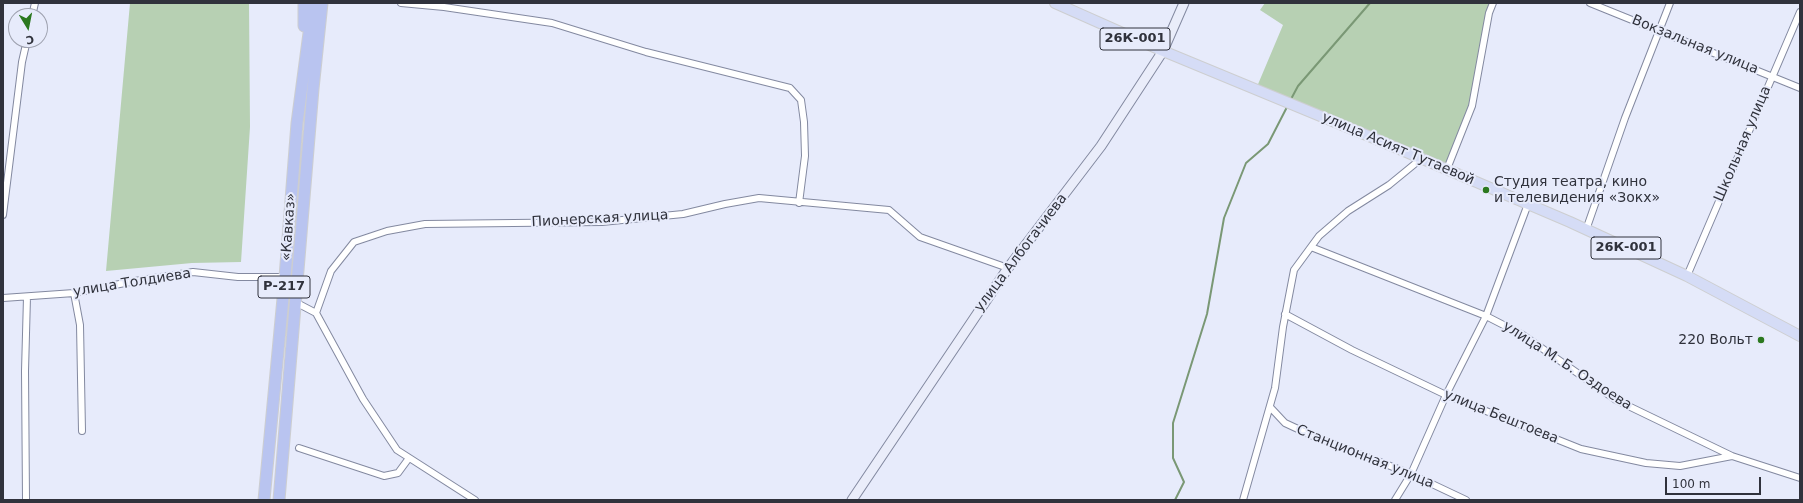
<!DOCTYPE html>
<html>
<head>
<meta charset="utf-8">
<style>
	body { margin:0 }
	#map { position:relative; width:1803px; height:503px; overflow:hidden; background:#e7ebfb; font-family:"DejaVu Sans",sans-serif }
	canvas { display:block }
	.frame { position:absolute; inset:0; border:4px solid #30323c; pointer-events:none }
	.north { position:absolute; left:8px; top:8px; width:40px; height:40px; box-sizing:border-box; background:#e7ebfb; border:1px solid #9ea1af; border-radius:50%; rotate:170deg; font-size:11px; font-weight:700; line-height:16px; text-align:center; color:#30323c }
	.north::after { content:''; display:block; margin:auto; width:14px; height:18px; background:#2b781f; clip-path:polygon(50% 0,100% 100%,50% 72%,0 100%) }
	.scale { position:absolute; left:1665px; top:477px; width:96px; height:18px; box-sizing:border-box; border:2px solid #30323c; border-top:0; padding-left:5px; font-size:12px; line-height:14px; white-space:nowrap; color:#30323c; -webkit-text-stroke:3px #e7ebfb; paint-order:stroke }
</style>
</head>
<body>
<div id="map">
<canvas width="1803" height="503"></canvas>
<div class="frame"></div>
<div class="north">С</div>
<div class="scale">100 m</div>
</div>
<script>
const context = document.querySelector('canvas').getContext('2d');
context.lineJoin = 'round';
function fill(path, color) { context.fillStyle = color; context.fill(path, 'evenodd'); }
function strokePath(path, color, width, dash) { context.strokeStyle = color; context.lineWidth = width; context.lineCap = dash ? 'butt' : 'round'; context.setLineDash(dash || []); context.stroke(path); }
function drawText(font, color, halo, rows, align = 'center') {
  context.font = font + ' "DejaVu Sans",sans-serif'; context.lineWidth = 4; context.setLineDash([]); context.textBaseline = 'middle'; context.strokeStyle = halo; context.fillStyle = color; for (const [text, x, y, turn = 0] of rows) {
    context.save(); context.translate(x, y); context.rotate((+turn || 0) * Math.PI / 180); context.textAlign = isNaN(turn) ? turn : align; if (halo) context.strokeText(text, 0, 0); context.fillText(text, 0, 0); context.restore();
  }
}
fill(new Path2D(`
	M130,3H249L250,127L241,262L192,263L106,271Z
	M1265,3H1493L1472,106L1447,169L1256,89L1283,25L1260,10Z`), '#b7d0b3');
strokePath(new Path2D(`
	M1290,101L1298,86L1370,3
	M1175,500L1184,482L1173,458V423L1207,314L1224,218L1246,163L1268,144L1287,107`), '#7a9875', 2);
const street = new Path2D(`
	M401,3L444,7L552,23L646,52L790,88L801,100L804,122L805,156L799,203
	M1590,3L1800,88
	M32,16L35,3
	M1447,169L1472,106L1489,13L1493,3
	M3,215L22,62L27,40
	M1586,230L1625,118L1670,3
	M1311,247L1486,316L1523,335L1616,400L1732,456L1800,478
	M1687,276L1800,12
	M74,293L80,325L82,431
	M3,298L74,293L135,281L193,272L238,277H285
	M295,302L316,313L363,399L397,450L475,500
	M316,313L331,271L354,242L387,231L425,224L602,222L683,214L725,204L759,198L889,210L920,237L1008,268
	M1285,314L1352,350L1446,395L1581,449L1646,463L1680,466L1732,456
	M1270,407L1285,423L1313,436L1411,474L1466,500
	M299,448L384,476L398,473L409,458
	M26,500L25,371L27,297
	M1243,500L1275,388L1283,327L1294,270L1319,236L1348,211L1389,185L1422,158
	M1395,500L1411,474L1446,395L1486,316L1528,204`);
const secondary = new Path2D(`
	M852,500L1008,268L1101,146L1163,51L1184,3`);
const primary = new Path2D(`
	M1055,3L1163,51L1371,137L1570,222L1687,276L1800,336`);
const highway = new Path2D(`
	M304,26V3
	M264,500L285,277L297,123L313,3
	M279,500L313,89L322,3`);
strokePath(street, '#8389a0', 8);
strokePath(secondary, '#8389a0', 11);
strokePath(primary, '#cdced0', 12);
strokePath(highway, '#cdced0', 13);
strokePath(street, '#fff', 6);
strokePath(secondary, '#eaedfa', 9);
strokePath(primary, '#d5dcf6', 10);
strokePath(highway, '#b9c4f0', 11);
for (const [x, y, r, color] of [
	[1486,190,4,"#2b781f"],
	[1761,340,4,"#2b781f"]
]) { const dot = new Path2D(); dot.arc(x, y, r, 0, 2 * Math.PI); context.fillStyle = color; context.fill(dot); strokePath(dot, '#e7ebfb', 1.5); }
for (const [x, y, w] of [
	[1135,39,70],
	[1626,248,70],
	[284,287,52]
]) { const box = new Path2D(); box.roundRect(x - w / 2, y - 11, w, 22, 3); context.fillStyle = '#e7ebfb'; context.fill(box); strokePath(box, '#30323c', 1); }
drawText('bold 13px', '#30323c', null, [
	["26К-001",1135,39],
	["26К-001",1626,248],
	["Р-217",284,287]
]);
drawText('14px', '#30323c', '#e7ebfb', [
	["Вокзальная улица",1695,45,22],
	["Школьная улица",1743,144,-67],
	["улица Асият Тутаевой",1398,149,23],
	["Пионерская улица",600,219,-3],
	["«Кавказ»",289,227,-86],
	["улица Албогачиева",1021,253,-53],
	["улица Толдиева",132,283,-9],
	["улица М. Б. Оздоева",1567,366,33],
	["улица Бештоева",1501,417,22],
	["Станционная улица",1365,457,22]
]);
drawText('14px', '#30323c', '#e7ebfb', [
	["Студия театра, кино",1494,182],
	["и телевидения «Зокх»",1494,198],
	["220 Вольт",1753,340,"right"]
], 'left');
</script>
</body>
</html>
